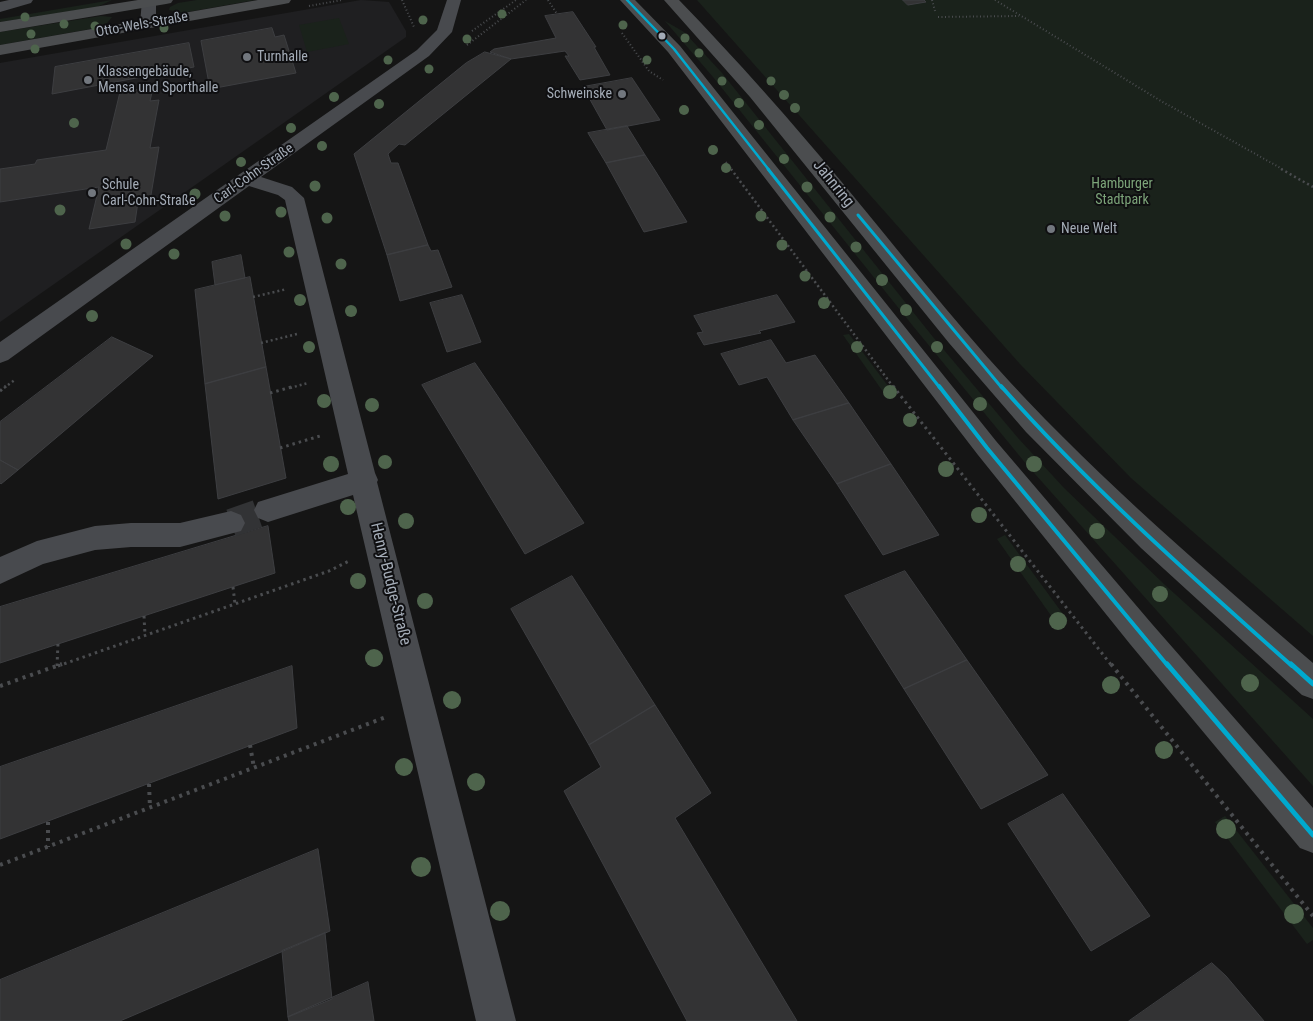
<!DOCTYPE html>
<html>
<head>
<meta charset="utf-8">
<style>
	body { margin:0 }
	canvas { display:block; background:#151515 }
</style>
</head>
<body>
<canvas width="1313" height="1021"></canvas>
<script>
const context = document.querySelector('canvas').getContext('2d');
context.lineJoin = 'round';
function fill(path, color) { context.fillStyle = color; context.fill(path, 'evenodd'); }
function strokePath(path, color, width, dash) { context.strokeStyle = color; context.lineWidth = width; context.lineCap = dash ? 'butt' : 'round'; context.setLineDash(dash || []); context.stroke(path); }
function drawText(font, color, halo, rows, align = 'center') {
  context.font = font + ' "Roboto Condensed",sans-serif'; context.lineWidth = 4; context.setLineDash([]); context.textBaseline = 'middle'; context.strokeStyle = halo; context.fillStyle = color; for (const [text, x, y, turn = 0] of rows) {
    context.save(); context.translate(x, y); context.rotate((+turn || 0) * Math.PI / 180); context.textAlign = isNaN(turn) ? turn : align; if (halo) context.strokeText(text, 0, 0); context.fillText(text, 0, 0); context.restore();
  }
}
fill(new Path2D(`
	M361,0L389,2L406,31V37L0,322V63Z`), '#1f1f21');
fill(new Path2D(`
	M112,0L97,7L0,22V19Z
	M197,0H255L182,13L169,10L170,7L178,3Z
	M697,0H1313V636L1131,478L1020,364Z
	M101,16L112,17L107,23L96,28L0,45V32Z
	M339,18L349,44L307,52L299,25Z
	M665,21L684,32L722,73L933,337L1018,438L1064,488L1165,585L1313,719V786L1027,465L913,326L713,77Z
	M849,334L894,394L886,396L843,335Z
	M1005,535L1068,621L1057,624L997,539Z
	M1225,816L1313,928V940L1307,944L1215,822Z`), '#1a221b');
const building = new Path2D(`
	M903,0H924L926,2L908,5Z
	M573,12L596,47H594L610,75L580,80L565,56H569L565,51L511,59L490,52L494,49L556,38L545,16Z
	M272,28L275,37L284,35L296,73L210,89L201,41Z
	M189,43L194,67L52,94L55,67Z
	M485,52L511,59L405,145L399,144L388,154L391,163H398L428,245L387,255L354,154L466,63Z
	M632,78L660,120L607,130L583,87Z
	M153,88L150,101L159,100L150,148L159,147L150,201L138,202L135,222L89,229L99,187L0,202V169L35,164L37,160L106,150L120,92Z
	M627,126L645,155L606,163L588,133Z
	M645,155L656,172L687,222L644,232L606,163Z
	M428,245L431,251L438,250L452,287L400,301L387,255Z
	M241,255L245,278L215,285L212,262Z
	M250,277L266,367L205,384L195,290Z
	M462,295L481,342L447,352L430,303Z
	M777,295L795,322L759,331L761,333L704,345L697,333L703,332L694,316Z
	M112,337L153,356L18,470L0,460V422Z
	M771,340L786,363L815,355L849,403L793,420L767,377L739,385L721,354Z
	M475,363L584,523L525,554L422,385Z
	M266,367L286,478L218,499L205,384Z
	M849,403L891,464L837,484L793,420Z
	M0,460L18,470L1,484L0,483Z
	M891,464L939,535L883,555L837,484Z
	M268,526L275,573L0,663V607Z
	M905,571L967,660L904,689L845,596Z
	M572,576L655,705L589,745L511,609Z
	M967,660L1048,775L981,809L904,689Z
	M292,666L297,728L0,839V767Z
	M655,705L711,793L675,818L797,1021H687L564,791L601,767L589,745Z
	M1063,794L1150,916L1091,951L1008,824Z
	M318,849L330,931L120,1021H0V980Z
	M325,933L332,999L288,1017L282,951Z
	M1212,963L1226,976L1264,1021H1129Z
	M368,982L374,1021H289L288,1017Z`);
fill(building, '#333334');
strokePath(building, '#3d3e41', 1);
strokePath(new Path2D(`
	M231,523L268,510`), '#323335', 28, [28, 14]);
strokePath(new Path2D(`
	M402,0L414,27
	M548,0L557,14
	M932,0L935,11
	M995,0L1161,101L1284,170
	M309,6L342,0
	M938,17L1019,16
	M472,31L516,0
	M622,33L649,71L663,80
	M467,45L526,0
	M726,162L732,170`), '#4a4c4f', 2, [1, 2.5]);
strokePath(new Path2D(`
	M731,169L894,388
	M1281,169L1313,187
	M253,297L287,289
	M261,343L297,334
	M4,388L16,379
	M290,388L308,383`), '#4a4c4f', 2.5, [2, 3]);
strokePath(new Path2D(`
	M893,386L1112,666
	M0,391L6,386
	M270,393L295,386
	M280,448L320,436
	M233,587L235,604
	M144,616L145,635
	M57,666L58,643
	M58,666L329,571L349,561`), '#4a4c4f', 3, [2.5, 4]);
strokePath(new Path2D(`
	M1111,664L1313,916
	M0,686L62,664
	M250,745L254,768
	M149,784L150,808
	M48,822V847
	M0,865L386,717`), '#4a4c4f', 4, [3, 5]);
fill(new Path2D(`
	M9,0H33L31,3L0,12V2Z
	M142,0H156V24L153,27H143L140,24Z
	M447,0H461L452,32L429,56L261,177L292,187L304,198L375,473L378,480L377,482L516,1021H476L353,495L268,522L258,518L254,510L258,502L348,474L285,200L278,195L249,186L8,360L0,363V342L417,50L437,30Z
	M231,511L241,515L245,523L241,531L180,547H131L95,550L43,564L0,584V557L37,541L95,526L131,523H180Z`), '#484a4e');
fill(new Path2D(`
	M138,0H173L171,3L166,4L0,32V22Z
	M258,0H291L289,3L284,4L0,55V45Z
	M620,0H635L680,46L996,441L1152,624L1313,808V853L1300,848L1130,644L978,455L668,52Z
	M664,0H679C737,60 792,122 845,186C899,251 951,318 1009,381C1103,483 1208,572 1313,663V699L1302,695L1141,548L1026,432L949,343L750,97Z`), '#4b4d4f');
strokePath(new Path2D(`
	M627,0L674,49L769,170`), '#00a9ce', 2.5);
strokePath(new Path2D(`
	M768,169L940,388
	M858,215L1002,388`), '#00a9ce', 3);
strokePath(new Path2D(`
	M939,386L987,448L1168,666
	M1001,386C1091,488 1191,576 1292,666`), '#00a9ce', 4);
strokePath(new Path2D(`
	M1167,664L1313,835
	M1291,664L1313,684`), '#00a9ce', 5);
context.fillStyle = '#4e644c';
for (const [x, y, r] of [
	[502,14,4.5],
	[25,17,4.5],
	[423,20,4.5],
	[64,24,4.5],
	[623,25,4.5],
	[95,26,4.5],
	[164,28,4.5],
	[31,34,4.5],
	[685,38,4.5],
	[467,39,4.5],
	[35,49,4.5],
	[699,53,4.5],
	[388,60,4.5],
	[647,60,4.5],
	[429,69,4.5],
	[722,81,4.5],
	[771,81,4.5],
	[784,95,5],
	[334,97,5],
	[739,103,5],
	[379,104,5],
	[795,108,5],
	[684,110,5],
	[74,123,5],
	[759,125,5],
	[291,128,5],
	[322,146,5],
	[713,150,5],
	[784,159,5],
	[241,162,5],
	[726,168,5],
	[315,186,5.5],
	[807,187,5.5],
	[195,194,5.5],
	[60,210,5.5],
	[281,212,5.5],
	[225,216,5.5],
	[761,216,5.5],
	[830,217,5.5],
	[327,218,5.5],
	[126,244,5.5],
	[782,245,5.5],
	[856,247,5.5],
	[289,252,5.5],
	[174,254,5.5],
	[341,264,5.5],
	[805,276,5.5],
	[882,280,6],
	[300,300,6],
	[824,303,6],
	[906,310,6],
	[351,311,6],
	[92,316,6],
	[309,347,6],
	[857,347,6],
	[937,347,6],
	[890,392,7],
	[324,401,7],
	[980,404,7],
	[372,405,7],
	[910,420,7],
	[385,462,7],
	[331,464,8],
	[1034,464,8],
	[946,469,8],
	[348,507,8],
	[979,515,8],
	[406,521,8],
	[1097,531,8],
	[1018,564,8],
	[358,581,8],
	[1160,594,8],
	[425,601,8],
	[1058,621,9],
	[374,658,9],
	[1250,683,9],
	[1111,685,9],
	[452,700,9],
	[1164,750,9],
	[404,767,9],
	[476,782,9],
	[1226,829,10],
	[421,867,10],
	[500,911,10],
	[1294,914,10]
]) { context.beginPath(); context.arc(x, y, r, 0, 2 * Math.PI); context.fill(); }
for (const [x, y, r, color] of [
	[662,36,4.5,"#a4acb7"],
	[247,57,5,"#72777e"],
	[88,80,5,"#72777e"],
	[622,94,5,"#72777e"],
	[92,193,5,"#72777e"],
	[1051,229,5,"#72777e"]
]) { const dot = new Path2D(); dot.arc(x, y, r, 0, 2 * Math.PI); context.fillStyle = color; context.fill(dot); strokePath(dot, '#0f0f11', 2); }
drawText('14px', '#a4acb7', '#0f0f11', [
	["Otto-Wels-Straße",142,25,-10],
	["Carl-Cohn-Straße",254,174,-35]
]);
drawText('14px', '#a4acb7', '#0f0f11', [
	["Turnhalle",257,57],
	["Klassengebäude,",98,72],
	["Mensa und Sporthalle",98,88],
	["Schweinske",612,94,"right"],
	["Schule",102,185],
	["Carl-Cohn-Straße",102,201],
	["Neue Welt",1061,229]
], 'left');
drawText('14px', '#7ca479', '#0f0f11', [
	["Hamburger",1122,184],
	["Stadtpark",1122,200]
]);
drawText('16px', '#a4acb7', '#0f0f11', [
	["Jahnring",833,184,51],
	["Henry-Budge-Straße",390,584,76]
]);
</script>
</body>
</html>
